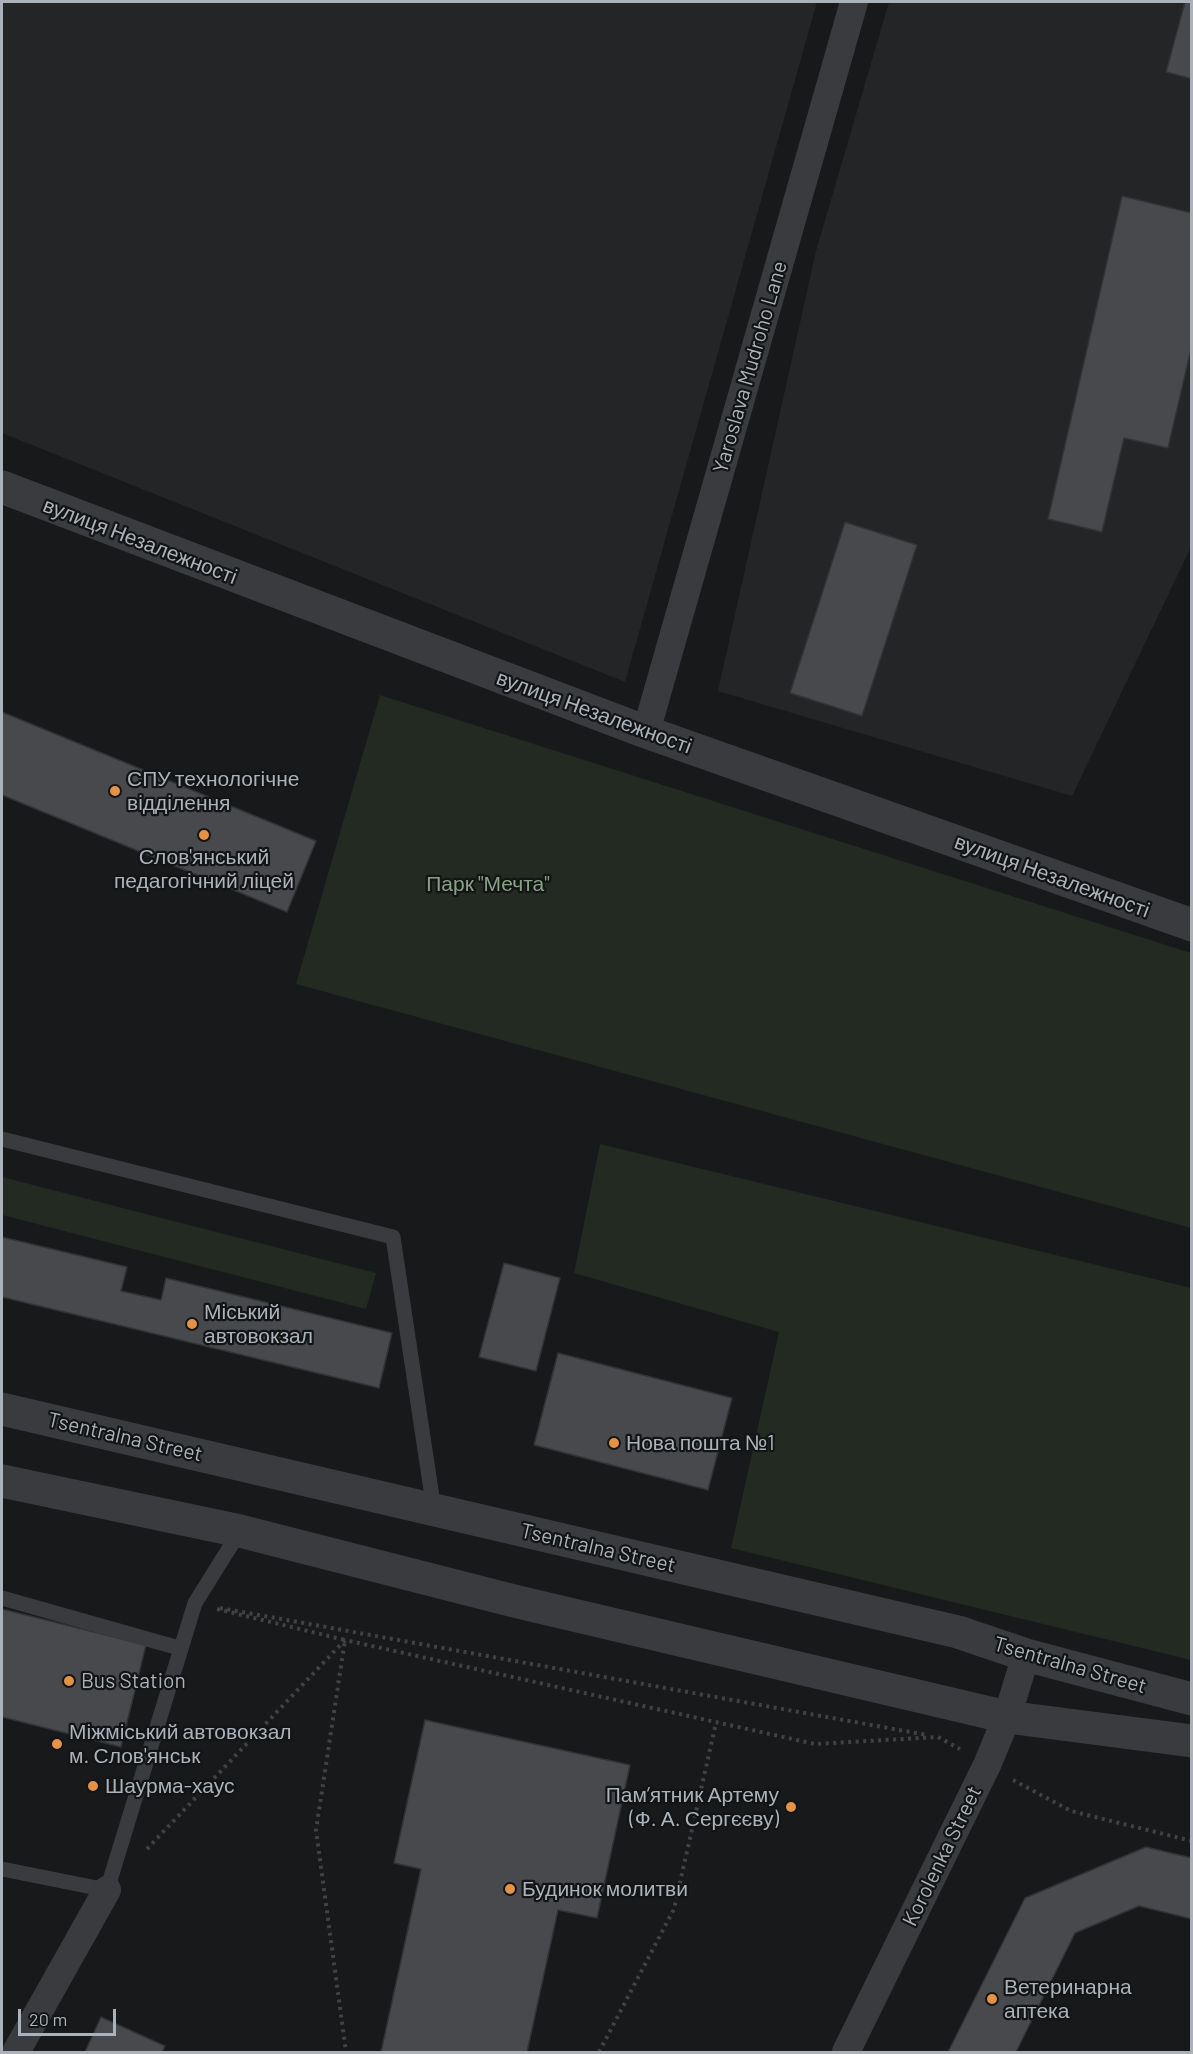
<!DOCTYPE html>
<html>
<head>
<meta charset="utf-8">
<style>
	body { margin:0 }
	#map { position:relative; width:1193px; height:2054px; overflow:hidden; background:#18191a; font-family:Barlow,sans-serif }
	canvas { display:block }
	.frame { position:absolute; inset:0; border:3px solid #abb2b9; pointer-events:none }
	.scale { position:absolute; left:18px; top:2009px; width:98px; height:27px; box-sizing:border-box; border:3px solid #abb2b9; border-top:0; padding-left:8px; font-size:18px; line-height:21px; white-space:nowrap; color:#abb2b9; -webkit-text-stroke:4px #131415; paint-order:stroke }
</style>
</head>
<body>
<div id="map">
<canvas width="1193" height="2054"></canvas>
<div class="frame"></div>
<div class="scale">20 m</div>
</div>
<script>
const context = document.querySelector('canvas').getContext('2d');
context.lineJoin = 'round';
function fill(path, color) { context.fillStyle = color; context.fill(path, 'evenodd'); }
function strokePath(path, color, width, dash) { context.strokeStyle = color; context.lineWidth = width; context.lineCap = dash ? 'butt' : 'round'; context.setLineDash(dash || []); context.stroke(path); }
function drawText(font, color, halo, rows, align = 'center') {
  context.font = font + ' Barlow,sans-serif'; context.lineWidth = 4.5; context.setLineDash([]); context.textBaseline = 'middle'; context.strokeStyle = halo; context.fillStyle = color; for (const [text, x, y, turn = 0] of rows) {
    context.save(); context.translate(x, y); context.rotate((+turn || 0) * Math.PI / 180); context.textAlign = isNaN(turn) ? turn : align; if (halo) context.strokeText(text, 0, 0); context.fillText(text, 0, 0); context.restore();
  }
}
fill(new Path2D(`
	M2,2H817L625,682L2,433Z
	M889,2H1191V547L1072,796L718,691L816,251Z`), '#242527');
fill(new Path2D(`
	M380,695L1191,953V1228L296,984Z
	M600,1144L1191,1288V1660L731,1548L779,1332L574,1273Z
	M2,1177L376,1273L366,1309L2,1215Z`), '#232a22');
const building = new Path2D(`
	M1185,2H1192V79L1166,72Z
	M1122,196L1192,213V345L1168,448L1124,438L1102,532L1048,519Z
	M845,522L917,545L862,716L790,693Z
	M2,712L316,841L287,912L2,795Z
	M2,1237L127,1267L121,1291L161,1300L166,1278L392,1333L379,1388L2,1297Z
	M504,1263L560,1278L536,1371L479,1357Z
	M558,1353L732,1398L708,1490L534,1445Z
	M2,1609L146,1645L121,1747L2,1717Z
	M425,1720L630,1765L597,1918L558,1910L527,2052H381L421,1869L394,1863Z
	M1146,1847L1192,1858V1919L1139,1906L1075,1933L1016,2052H948L1025,1898Z
	M101,2017L165,2046L162,2052H85Z`);
fill(building, '#47494d');
strokePath(building, '#323336', 1.5);
strokePath(new Path2D(`
	M220,1608L927,1735
	M217,1609L345,1640L316,1830L346,2052
	M938,1737L960,1749
	M1013,1780L1071,1811L1192,1841
	M147,1849L345,1640L815,1744L938,1737
	M599,2052L674,1909L716,1723`), '#404246', 4, [3, 4.5]);
strokePath(new Path2D(`
	M2,1139L393,1237L434,1510
	M2,1598L179,1648
	M2,1869L107,1890L195,1603L240,1531`), '#393b3f', 15);
strokePath(new Path2D(`
	M646,732L854,2
	M16,2052L107,1890
	M846,2052L987,1765L1007,1717L1026,1655`), '#393b3f', 28);
strokePath(new Path2D(`
	M2,487L646,732L1192,925
	M2,1409L958,1632L1026,1655L1192,1699
	M2,1481L240,1531L514,1601L1007,1717L1192,1741`), '#393b3f', 33);
for (const [x, y, r, color] of [
	[115,791,6,"#e59246"],
	[204,835,6,"#e59246"],
	[192,1324,6,"#e59246"],
	[614,1443,6,"#e59246"],
	[69,1681,6,"#e59246"],
	[57,1744,6,"#e59246"],
	[93,1786,6,"#e59246"],
	[791,1807,6,"#e59246"],
	[510,1889,6,"#e59246"],
	[992,1999,6,"#e59246"]
]) { const dot = new Path2D(); dot.arc(x, y, r, 0, 2 * Math.PI); context.fillStyle = color; context.fill(dot); strokePath(dot, '#131415', 2); }
drawText('21px', '#abb2b9', '#131415', [
	["Yaroslava Mudroho Lane",750,367,-74],
	["вулиця Незалежності",140,541,21],
	["вулиця Незалежності",594,712,20],
	["вулиця Незалежності",1052,876,20],
	["Tsentralna Street",125,1437,13],
	["Tsentralna Street",598,1548,13],
	["Tsentralna Street",1070,1665,16],
	["Korolenka Street",942,1856,-64]
]);
drawText('21px', '#abb2b9', '#131415', [
	["СПУ технологічне",127,779],
	["відділення",127,803],
	["Слов'янський",204,857,"center"],
	["педагогічний ліцей",204,881,"center"],
	["Міський",204,1312],
	["автовокзал",204,1336],
	["Нова пошта №1",626,1443],
	["Bus Station",81,1681],
	["Міжміський автовокзал",69,1732],
	["м. Слов'янськ",69,1756],
	["Шаурма-хаус",105,1786],
	["Пам’ятник Артему",779,1795,"right"],
	["(Ф. А. Сергєєву)",779,1819,"right"],
	["Будинок молитви",522,1889],
	["Ветеринарна",1004,1987],
	["аптека",1004,2011]
], 'left');
drawText('21px', '#88a284', '#131415', [
	["Парк \"Мечта\"",488,884]
]);
</script>
</body>
</html>
